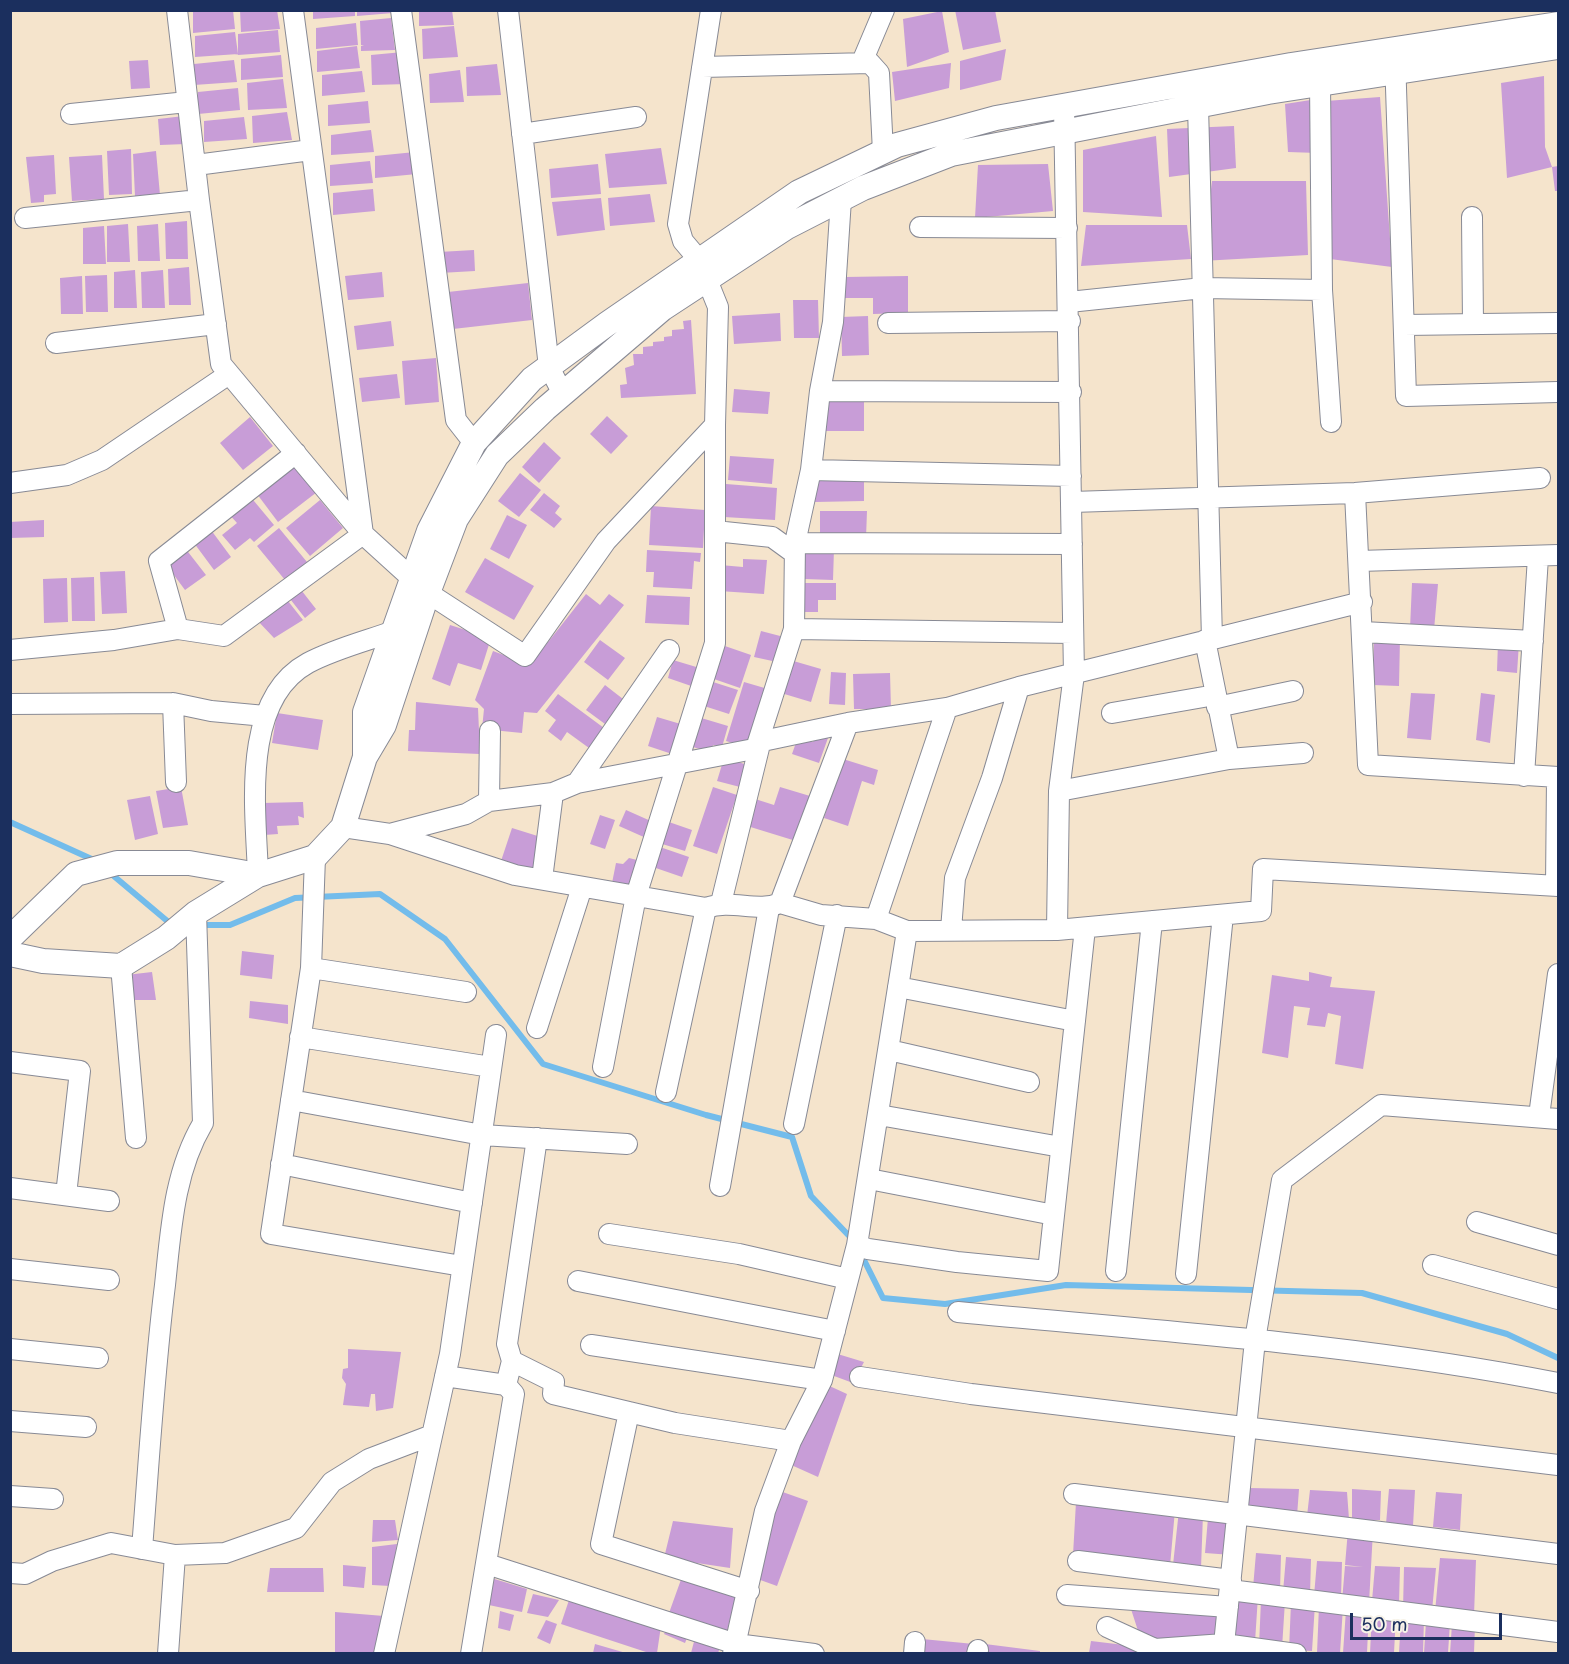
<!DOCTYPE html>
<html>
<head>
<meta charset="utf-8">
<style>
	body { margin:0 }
	#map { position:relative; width:1569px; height:1664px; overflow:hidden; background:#f5e4cc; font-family:"Playpen Sans",sans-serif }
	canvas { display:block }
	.frame { position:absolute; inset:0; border:12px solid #1b2f5e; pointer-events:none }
	.scale { position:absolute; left:1350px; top:1613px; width:152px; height:27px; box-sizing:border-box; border:3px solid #1b2f5e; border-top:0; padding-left:8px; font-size:18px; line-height:21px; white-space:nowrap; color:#1b2f5e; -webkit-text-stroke:4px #f7f3e8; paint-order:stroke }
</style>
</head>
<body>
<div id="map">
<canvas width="1569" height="1664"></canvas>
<div class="frame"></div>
<div class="scale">50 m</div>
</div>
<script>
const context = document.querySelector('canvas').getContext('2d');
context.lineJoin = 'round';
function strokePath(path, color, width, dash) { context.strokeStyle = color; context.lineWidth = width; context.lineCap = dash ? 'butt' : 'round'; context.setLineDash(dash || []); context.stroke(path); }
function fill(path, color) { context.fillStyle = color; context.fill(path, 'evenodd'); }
strokePath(new Path2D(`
	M10,822L96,861
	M109,872L172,925
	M200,925H230L295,898L380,894L445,939L543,1064L706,1115L792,1137L811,1196L853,1240
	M861,1254L883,1298L945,1304L1066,1285L1362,1293L1507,1334L1558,1358`), '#73bceb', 6);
fill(new Path2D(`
	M233,10L235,29L193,33V12Z
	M240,10H277L280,29L241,32Z
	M313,10H355V16L313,19Z
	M357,10H393V13L357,16Z
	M419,10H452L454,25L419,26Z
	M955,10H995L1001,42L963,50Z
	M942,11L949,52L907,67L903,19Z
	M391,18L395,50L361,51V46H364L361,45L360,21Z
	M356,23L358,45L316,49V28Z
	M454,26L458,57L423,59L422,29Z
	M278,30L280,52L238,55V34Z
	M235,32L238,54L195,57V36Z
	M357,46L360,68L317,72V51Z
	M1006,49L1001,80L960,90V61Z
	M403,52L407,84L372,85L371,55Z
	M281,55L283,77L241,80V59Z
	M148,60L150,88L131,89L129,61Z
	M234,60L237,82L194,85V64Z
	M951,63L949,88L895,101L892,72Z
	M497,64L501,95L467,96L466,67Z
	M460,70L464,102L430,103L429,74Z
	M362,71L365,92L322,96V75Z
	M1544,76L1545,147L1552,167L1507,178L1501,83Z
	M283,79L287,108L248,110L247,83Z
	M238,88L240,110L198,114V92Z
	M1380,97L1392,267L1330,259L1326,101Z
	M1317,99L1318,153L1288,152L1285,104Z
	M368,101L370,123L328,126V105Z
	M287,112L292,140L253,143L252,116Z
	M184,116L186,144L160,145L158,119Z
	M244,117L247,139L204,142V121Z
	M1234,126L1236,168L1169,177L1167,129Z
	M371,130L374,152L331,155V135Z
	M1156,136L1162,217L1083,212V150Z
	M661,148L667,184L609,188L605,154Z
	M131,149L132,194L109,195L107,151Z
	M156,151L160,195L135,196L133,154Z
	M415,152L417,174L375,178V156Z
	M54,155L56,194L44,195V202L31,203L26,157Z
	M102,155L104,199L72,201L69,157Z
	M370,161L373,183L330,186V165Z
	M598,164L601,194L551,198L549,169Z
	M1048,164L1053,211L975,218L978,165Z
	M1558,166V191H1555L1552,167Z
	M1212,181H1306L1308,255L1202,261Z
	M373,189L375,211L333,215V193Z
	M650,194L655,222L610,226L608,198Z
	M601,198L605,230L557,236L552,202Z
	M187,221L188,259H166L165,223Z
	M128,224L130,262H107V226Z
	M158,224L160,261H138L137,226Z
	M1086,225H1187L1191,259L1081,266Z
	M104,226L106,264H83V228Z
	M474,250L475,271L440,273L439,252Z
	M189,267L191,305H169L168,269Z
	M135,270L137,308H114V272Z
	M163,270L165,308H142L141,272Z
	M382,272L384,297L348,300L345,276Z
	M107,275L108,312H86L85,276Z
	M82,276L83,314H61L60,278Z
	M908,276V313L873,314V298H845V277Z
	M528,283L532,320L453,329L448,292Z
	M793,300H818L819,338H794Z
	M780,313L781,341L734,344L732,316Z
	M868,316L869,355L842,356L841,317Z
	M691,320L696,394L621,398L620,385L627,384L625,368L634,365L633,354H643V347L653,346V342L664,341V337L672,336V330L684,329L683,321Z
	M391,321L394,346L357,350L354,326Z
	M436,358L439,402L405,405L402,361Z
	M397,374L400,398L362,402L359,378Z
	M734,389L770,392L768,414L732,412Z
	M826,400H864V431H825Z
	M607,416L628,436L611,454L590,434Z
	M250,417L273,446L243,470L220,443Z
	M544,442L561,458L539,483L522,467Z
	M730,456L774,459L772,484L728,480Z
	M293,461L317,492L278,522L254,490Z
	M520,473L541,490L519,517L498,501Z
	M864,478V501L815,502V479Z
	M726,484L777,488L775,520L724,517Z
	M544,493L560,506L555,513L562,519L554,528L530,510Z
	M249,495L274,525L254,542L250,538L235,550L222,535L237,523L228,513Z
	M320,500L343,528L310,556L286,528Z
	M651,506L705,510L703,548L649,545Z
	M820,511H867L866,538L820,537Z
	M507,515L527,525L509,559L490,549Z
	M44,520V537L10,538V522Z
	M279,528L307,562L285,580L257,546Z
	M211,530L231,557L214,570L194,543Z
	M185,548L206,575L185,590L165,563Z
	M804,549H834L833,580L804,579Z
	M647,550L701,553L700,562L694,561L692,589L653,587L654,572H646Z
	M485,558L534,586L514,620L465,592Z
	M743,559L767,560L764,594L719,591L720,565L743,567Z
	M125,571L127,613L102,614L100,572Z
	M94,577L95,621H72L71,578Z
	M67,578L68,622L44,623L43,579Z
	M803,583H836V600H818V612H803Z
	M1412,583L1438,584L1434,630L1410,629Z
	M298,586L316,609L305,618L287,595Z
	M586,594L600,605L609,594L624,605L537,713L524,712L522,733L482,729L484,709L475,700L493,651L530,665Z
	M647,595L690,597L689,625L645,623Z
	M284,596L303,620L274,638L256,619Z
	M450,625L491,638L481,670L458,663L450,686L432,679Z
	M761,631L784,637L777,662L754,657Z
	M1374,636L1400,638L1399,686L1373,685Z
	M600,640L625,658L608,680L584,662Z
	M1498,642L1519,643L1517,673L1497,671Z
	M722,645L751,655L740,688L711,678Z
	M673,660L703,669L697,688L668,678Z
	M790,660L821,669L811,702L781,693Z
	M831,672L846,673L845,705L829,704Z
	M890,673L891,709H854L853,674Z
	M713,682L738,690L729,714L704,706Z
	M744,682L768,689L749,748L726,741Z
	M605,685L623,699L605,724L586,710Z
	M1411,693L1435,694L1431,740L1407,738Z
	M1481,693L1495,695L1490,743L1476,740Z
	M558,694L604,728L589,748L567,732L561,741L548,731L556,720L545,711Z
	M416,702L478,708L480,754L408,751L409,730H415Z
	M277,713L323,720L318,750L272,743Z
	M657,717L684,725L675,755L648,746Z
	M698,717L728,726L722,747L713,745L711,752L689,746Z
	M816,734L828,738L819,763L792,754L798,737L813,742Z
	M724,758L748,765L740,787L717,781Z
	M843,759L878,770L874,785L862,781L848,826L824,818Z
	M181,787L188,825L163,828L156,791Z
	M713,787L737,795L717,854L693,846Z
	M780,787L810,796L796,841L744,825L752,798L774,805Z
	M150,796L158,834L135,840L127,800Z
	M303,802L304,818L298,816L299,825L277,826L278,834L264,835L262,803Z
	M626,810L653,822L646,838L619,826Z
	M600,815L615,820L605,849L590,844Z
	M666,821L692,830L685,851L659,843Z
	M512,828L544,838L533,872L501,861Z
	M657,846L689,857L682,877L650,866Z
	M629,858L641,861L635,888L612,883L616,863L623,864Z
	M242,951L274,955L272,979L240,975Z
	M152,972L156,1000H128L126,975Z
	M1309,972L1332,977L1330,987L1375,991L1363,1069L1335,1064L1341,1016L1328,1013L1325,1027L1307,1025L1310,1008L1294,1006L1288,1058L1262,1053L1272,975L1309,981Z
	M250,1001L288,1005V1024L249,1018Z
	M348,1349L401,1352L393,1408L376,1411L375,1394H371L369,1407L343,1405L346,1384L342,1378L343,1369L348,1368Z
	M831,1352L864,1362L853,1383L826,1373Z
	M823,1383L847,1394L818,1477L789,1464Z
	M1249,1488L1299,1489L1297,1516L1248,1510Z
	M1352,1489L1381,1491L1380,1520H1352Z
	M1389,1489L1415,1490L1413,1526L1386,1524Z
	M777,1490L808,1501L777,1586L752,1577Z
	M1310,1490L1347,1492L1349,1519L1307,1516Z
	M1436,1492L1462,1494L1460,1530L1433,1527Z
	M1076,1502L1175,1510L1170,1566L1073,1555Z
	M1179,1510L1203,1514L1201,1568L1173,1565Z
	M1208,1518L1233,1519L1232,1555L1205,1553Z
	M373,1520H395L398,1540L372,1542Z
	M673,1521L733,1528L730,1568L664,1558Z
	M1348,1530L1373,1531L1369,1603L1342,1601L1345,1566L1363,1567L1345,1565Z
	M397,1544L390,1586L372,1585V1547Z
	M1256,1553L1281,1555L1280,1591L1253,1588Z
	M1286,1557L1311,1559L1310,1595L1283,1592Z
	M1440,1558L1476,1560L1474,1615L1435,1612Z
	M1317,1561L1342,1562L1341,1598L1314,1596Z
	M343,1565L366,1567L364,1588L343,1586Z
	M1375,1566L1400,1567L1399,1603L1372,1601Z
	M1404,1567L1436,1568L1432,1611L1403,1609Z
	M270,1568H323L324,1592H267Z
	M683,1574L699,1577L697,1585L736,1596L726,1635L669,1613Z
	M488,1577L527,1589L522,1612L484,1604Z
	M533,1594L559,1600L548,1617L527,1613Z
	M1234,1594L1258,1596L1255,1642L1232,1641Z
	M570,1597L661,1626L657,1653H649L561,1624Z
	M1261,1600L1285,1601L1282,1648L1259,1646Z
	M1291,1603L1315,1604L1312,1651L1289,1650Z
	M1130,1606L1223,1610L1222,1640H1141Z
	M1319,1606L1343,1607L1340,1653H1317Z
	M1346,1610L1369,1611L1367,1653H1343Z
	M500,1611L514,1615L510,1631L498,1628Z
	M335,1612L384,1616L377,1653H335Z
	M1372,1613L1396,1614L1394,1653H1370Z
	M1401,1618L1424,1619L1423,1653H1399Z
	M546,1620L557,1624L550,1644L537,1638Z
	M1426,1622L1450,1623L1448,1653H1424Z
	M1452,1624L1475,1625L1474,1653H1450Z
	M668,1627L689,1633L685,1643L664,1634Z
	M696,1634L722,1642L718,1653H691Z
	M922,1639L974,1644V1653H920Z
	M1091,1641L1141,1647L1140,1653H1089Z
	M595,1644L626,1653H593Z
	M985,1644L1040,1651V1653H984Z`), '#c89dd7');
const minor = new Path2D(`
	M177,10L199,200L221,364L363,534L428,593L525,656L606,541L715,425
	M401,10L456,420L474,443
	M508,10L549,367L563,394
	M1395,57L1406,396L1558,392
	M862,62L884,10
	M702,67L870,63L879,73L883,152
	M1320,83L1322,290L1331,422
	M1198,106L1212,639
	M71,114L187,102
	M522,134L636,117
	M196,165L311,150
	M841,199L833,322L820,391L811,470L1071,476
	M1472,217L1473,324
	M25,218L199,200
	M920,227L1067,228
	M1069,302L1203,288L1322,290
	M888,323L1070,321
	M1404,325L1558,323
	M56,343L216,324
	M820,391L1071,392
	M10,483L67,475L102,460L229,374
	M1355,493L1368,765L1558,777
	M1072,502L1355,493L1540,478
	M715,531L772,537L794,553L795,543L1072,544
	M1359,561L1558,555
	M178,629L159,561L296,453
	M794,629L795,543L811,470
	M1363,632L1533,641
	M10,650L114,640L178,629L224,636L363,534L293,10
	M10,704L173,703
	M1217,707L1293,691
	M1112,713L1215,695
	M758,742L794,629L1073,633
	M1229,759L1303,753
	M1524,776L1538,557
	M176,782L173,703L211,711L265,716
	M577,783L669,650
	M1059,791L1229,759L1205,640
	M489,801L490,731
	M343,827L390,834L466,814L489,801L553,793L577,783L759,748L758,742L848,723L947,708L1019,687L1362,602
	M390,834L515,875L706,908C732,899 758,913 780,903L821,915L876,919L907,931L1057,930L1261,911L1263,869L1558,886
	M315,857L311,968L271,1234L462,1266
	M258,875C256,811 240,700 308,663C334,649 366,641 394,631
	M542,879L553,793
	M1556,886L1557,777
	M721,903L759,748
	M780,903L848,723
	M876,919L947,708
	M951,930L955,878L992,778L1019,687
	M1057,930L1059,791L1074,674L1064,106
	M121,966L136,1138
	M311,968L466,992
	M898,987L1075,1021
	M537,1028L582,887
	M300,1037L491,1067
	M889,1050L1029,1082
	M10,1062L80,1071L66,1195
	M603,1067L636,896L715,643V425L718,307L699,260L683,241L678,224L711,10
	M666,1092L706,908
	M291,1100L482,1135L627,1144
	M879,1115L1061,1147
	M1539,1116L1558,974
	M794,1124L837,915
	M281,1164L472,1203
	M869,1179L1054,1215
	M720,1186L769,908
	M10,1188L109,1201
	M1477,1222L1558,1245
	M609,1234L739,1254L848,1279
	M857,1245L868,1249L957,1262L1048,1271L1085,928
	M1433,1265L1558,1299
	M10,1269L109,1280
	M1116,1271L1152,921
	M1186,1274L1223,915
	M578,1281L835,1331
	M958,1312C1158,1331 1361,1344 1558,1383
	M591,1345L822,1380
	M10,1349L98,1358
	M512,1361L507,1344L537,1138
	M445,1376L506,1385L512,1361L554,1382L553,1394L675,1423L791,1441
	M860,1377L971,1394L1558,1465
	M629,1412L601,1544L749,1591
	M10,1421L86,1427
	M1074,1494L1558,1554
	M10,1496L53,1499
	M142,1549C149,1461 154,1373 165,1285C171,1229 174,1172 203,1123L196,913
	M1078,1561L1231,1580
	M487,1564L736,1644L814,1654
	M10,1573L25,1574L52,1561L111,1543L175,1555L225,1553L296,1528L332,1482L369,1459L432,1435
	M1230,1590L1558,1632
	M1067,1595L1228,1607
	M1107,1627L1155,1649L1224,1644L1296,1654
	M168,1654L175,1555
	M384,1654L450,1354L496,1035
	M471,1654L514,1394L506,1385
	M733,1654L765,1511L791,1441L822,1380L857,1245L907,931
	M914,1654L915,1642
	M977,1654L978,1650
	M1223,1654L1255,1340L1282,1180L1381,1105L1558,1119`);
const tertiary = new Path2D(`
	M365,757V712L429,531L474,443L532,379L607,324L799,192L897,145L996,118L1291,65L1558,24
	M10,938L76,874L117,863H189L258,875
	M10,954L43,961L121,966L166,938L196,913L258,875L315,857L343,827L365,757L384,725L426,598L456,519L497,455L545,409L662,309L787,227L863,188L951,154L1268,92L1558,47`);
strokePath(minor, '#888a95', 22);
strokePath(tertiary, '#888a95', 26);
strokePath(minor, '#fff', 20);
strokePath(tertiary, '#fff', 24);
</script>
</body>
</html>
